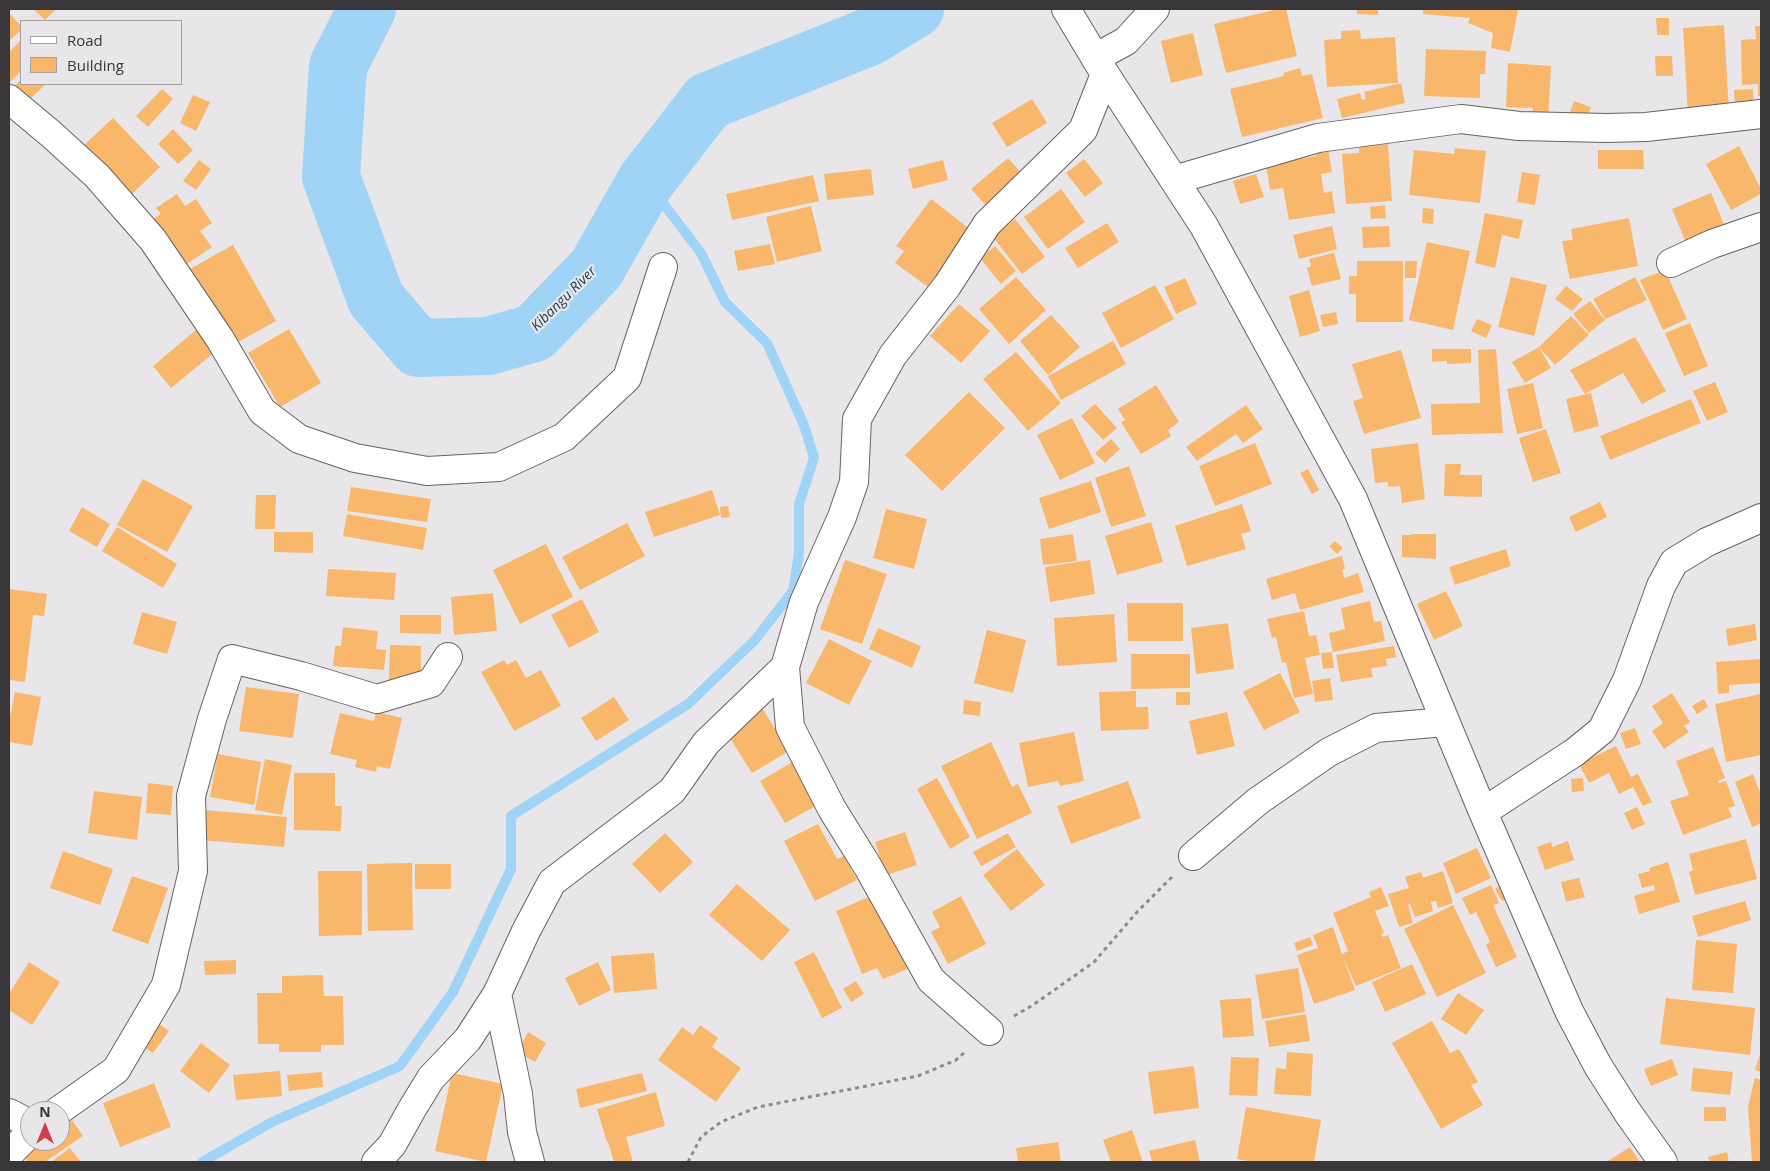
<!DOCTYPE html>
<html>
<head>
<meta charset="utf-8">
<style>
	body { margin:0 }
	#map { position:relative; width:1770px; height:1171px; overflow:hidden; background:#e9e6e9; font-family:"Open Sans",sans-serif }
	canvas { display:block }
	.frame { position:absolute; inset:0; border:10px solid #383638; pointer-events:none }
	.legend { position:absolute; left:20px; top:20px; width:162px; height:65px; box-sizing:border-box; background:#e9e6e9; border:1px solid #a2a0a2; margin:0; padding:6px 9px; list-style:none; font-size:15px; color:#383638 }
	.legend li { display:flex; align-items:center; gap:10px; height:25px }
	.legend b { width:25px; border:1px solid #a2a0a2 }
	.north { position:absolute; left:20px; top:1101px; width:50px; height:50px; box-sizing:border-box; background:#e9e6e9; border:1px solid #a2a0a2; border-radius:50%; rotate:0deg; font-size:14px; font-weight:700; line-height:20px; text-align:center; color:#383638 }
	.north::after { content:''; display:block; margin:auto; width:18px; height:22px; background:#ce3e4b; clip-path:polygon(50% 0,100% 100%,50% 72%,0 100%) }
</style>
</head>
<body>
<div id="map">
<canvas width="1770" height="1171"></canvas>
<div class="frame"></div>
<ul class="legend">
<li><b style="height:6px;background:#fff"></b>Road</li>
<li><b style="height:14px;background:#f8b76b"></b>Building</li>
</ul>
<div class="north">N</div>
</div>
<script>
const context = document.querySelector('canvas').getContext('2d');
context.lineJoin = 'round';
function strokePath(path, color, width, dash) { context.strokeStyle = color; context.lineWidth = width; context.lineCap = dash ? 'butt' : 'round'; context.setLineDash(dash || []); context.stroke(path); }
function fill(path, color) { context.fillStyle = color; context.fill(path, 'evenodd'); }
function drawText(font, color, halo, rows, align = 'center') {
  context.font = font + ' "Open Sans",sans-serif'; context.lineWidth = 4.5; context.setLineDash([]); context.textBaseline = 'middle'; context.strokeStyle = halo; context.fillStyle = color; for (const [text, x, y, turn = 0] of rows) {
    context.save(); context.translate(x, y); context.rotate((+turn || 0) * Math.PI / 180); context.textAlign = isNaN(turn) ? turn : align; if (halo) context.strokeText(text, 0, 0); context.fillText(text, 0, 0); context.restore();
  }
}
strokePath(new Path2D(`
	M202,1162L272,1122L400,1066L453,992L511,869V816L688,704L755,640L793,591L799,553V504L814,458L804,425L767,343L725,302L701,253L646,181`), '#a0d4f6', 10);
strokePath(new Path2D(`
	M367,9L338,66L331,177L376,299L418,348L488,346L534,333L596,269L646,181L708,101L869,37L915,9`), '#a0d4f6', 58);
fill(new Path2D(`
	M33,9H56L45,20Z
	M1279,9H1286L1297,56L1226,73L1214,24Z
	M1357,9H1378V15L1357,14Z
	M1423,9H1512L1518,10L1510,52L1491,48L1493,33L1468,23L1470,18L1423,14Z
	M9,13L21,26V30L9,41Z
	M1656,18H1669V35H1657Z
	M1724,25L1729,112L1688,114L1683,28Z
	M1755,26H1761V96H1758V84L1742,85L1741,40L1756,39Z
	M1360,30L1361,39L1395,37L1398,83L1327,87L1324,40L1341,39V31Z
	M1193,33L1203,75L1171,83L1161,41Z
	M21,40V71L9,83V52Z
	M1426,49L1486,51L1485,74H1480V98L1424,96Z
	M1655,56H1672L1673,76H1656Z
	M1508,63L1551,66L1548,122L1532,121L1533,108L1506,107Z
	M1300,68L1302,76L1312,74L1323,118L1242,137L1230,89L1284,76L1283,73Z
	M21,80V84H46L23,105L10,90Z
	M1401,83L1405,103L1342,118L1337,99L1360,93L1362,100L1366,99L1364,92Z
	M162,89L173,99L148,127L136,116Z
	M1753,89L1754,113L1735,114L1734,90Z
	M193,95L210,102L196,131L180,123Z
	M1032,99L1047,123L1007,147L992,123Z
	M1574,101L1591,107L1584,127L1567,121Z
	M113,118L160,167L131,195L84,145Z
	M173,129L193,150L178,164L158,144Z
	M1388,144L1392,201L1346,204L1342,154L1359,153V146Z
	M1739,146L1761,189V194L1731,210L1706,164Z
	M1455,148L1486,151L1480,203L1409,195L1414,150L1454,154Z
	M1328,150L1332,172L1321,174L1324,193L1332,191L1335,213L1289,220L1283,188L1270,190L1266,164L1317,156L1316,152Z
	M1598,150H1643L1644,169H1598Z
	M1008,158L1028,181L992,212L971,189Z
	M1084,159L1103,183L1085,197L1066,173Z
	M199,160L211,169L196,190L183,181Z
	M943,160L948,180L913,189L908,169Z
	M871,169L874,195L827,200L824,174Z
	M1522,172L1540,175L1535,205L1517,202Z
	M1256,174L1264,197L1240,204L1233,181Z
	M813,175L819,201L732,220L726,194Z
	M1061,189L1085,222L1048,249L1024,217Z
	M1711,193L1726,229L1687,245L1672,209Z
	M177,194L185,206L196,199L212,223L200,231L212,247L184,266L151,220L161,214L156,208Z
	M931,199L971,230L928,287L895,263L904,251L896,246Z
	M1385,205L1386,218L1371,219L1370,207Z
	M811,206L822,251L777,262L766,217Z
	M1423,208L1434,209L1433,224L1422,223Z
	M1485,213L1523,220L1519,239L1502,235L1495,268L1475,263Z
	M1629,218L1638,266L1570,279L1562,241L1573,240L1571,229Z
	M1015,219L1045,257L1022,274L992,236Z
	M1107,223L1119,242L1078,268L1065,248Z
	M1332,226L1337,249L1299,259L1293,235Z
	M1389,226L1390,247L1363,248L1362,227Z
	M1427,242L1470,251L1453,330L1409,320Z
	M770,244L775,264L738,271L734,251Z
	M233,245L276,321L231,346L188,270Z
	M995,246L1016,271L1001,284L980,258Z
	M1334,253L1341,279L1312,286L1307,268L1311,266L1309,259Z
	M1357,261H1403V322H1356V294H1349V276H1357Z
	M1405,261H1417L1416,278H1405Z
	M1665,270L1687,319L1663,330L1640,280Z
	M1016,277L1046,310L1009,344L979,309Z
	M1511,277L1547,285L1534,336L1498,327Z
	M1635,277L1647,300L1605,319L1593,299Z
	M1185,278L1197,304L1176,314L1164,287Z
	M1155,285L1174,319L1121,348L1102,313Z
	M1566,286L1583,299L1572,311L1555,299Z
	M1309,290L1320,331L1300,337L1289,296Z
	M1590,301L1605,320L1589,333L1573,314Z
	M959,304L990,331L961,363L930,336Z
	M1336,312L1338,324L1323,327L1320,315Z
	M1051,315L1080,347L1048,375L1020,341Z
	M1571,316L1589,335L1555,365L1539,347Z
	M1477,319L1492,325L1486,338L1471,331Z
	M1690,323L1708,366L1684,376L1665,333Z
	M289,329L321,383L280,407L248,353Z
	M196,330L215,352L171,388L153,366Z
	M1635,337L1666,391L1642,404L1623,373L1585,394L1570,370Z
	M1113,341L1126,364L1061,400L1048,376Z
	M1539,347L1551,368L1525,383L1512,362Z
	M1432,349H1471V363L1447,364V361L1432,362Z
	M1496,349L1503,433L1432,435L1431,404L1480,403L1478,350Z
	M1401,350L1421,418L1364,434L1353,401L1363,398L1352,364Z
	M1016,352L1061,403L1028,431L983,379Z
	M1715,382L1728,412L1707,421L1693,391Z
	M1533,383L1543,428L1517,434L1507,389Z
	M1156,385L1179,422L1168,430L1171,436L1141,454L1121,422L1125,420L1118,409Z
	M969,392L1005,428L942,491L905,455Z
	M1591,393L1599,426L1574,433L1566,399Z
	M1691,399L1701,423L1610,460L1600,436Z
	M1095,404L1117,428L1103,440L1081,416Z
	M1246,405L1263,429L1243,443L1236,434L1197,461L1186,447Z
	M1072,418L1095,463L1060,480L1037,435Z
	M1546,429L1561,473L1533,482L1519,438Z
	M1111,439L1120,449L1105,463L1095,453Z
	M1255,443L1272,484L1215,506L1199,466Z
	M1418,443L1425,499L1402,503L1400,486L1388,487V482L1375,483L1371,449Z
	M1445,464H1461L1460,475H1482V497L1444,496Z
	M1129,466L1146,516L1111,527L1095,478Z
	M1308,469L1319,490L1312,494L1300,473Z
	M143,479L193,506L167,552L117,525Z
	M1091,481L1101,512L1049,529L1039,498Z
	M351,487L431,499L427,522L347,511Z
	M712,490L720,515L654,537L645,512Z
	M256,495H276L275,529H255Z
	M1600,502L1607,517L1576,532L1569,517Z
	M1242,504L1251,531L1241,534L1246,549L1187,566L1175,526Z
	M728,506L730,517L721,518L720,507Z
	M82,507L110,524L97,547L69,531Z
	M886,509L927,519L914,569L873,558Z
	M347,514L427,528L423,550L343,536Z
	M1151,522L1163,562L1117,575L1105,536Z
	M627,523L645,556L580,590L562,557Z
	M117,527L177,564L163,588L102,551Z
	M274,532H313V553L274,552Z
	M1073,534L1077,561L1043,565L1040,539Z
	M1411,534H1436V559L1402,557V535H1411Z
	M1335,541L1343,548L1337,554L1329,546Z
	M546,544L573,597L520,624L493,570Z
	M1506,549L1511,566L1455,585L1449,567Z
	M1342,556L1345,569L1342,570L1344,578L1358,573L1364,592L1300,610L1295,593L1272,600L1266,579Z
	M845,560L887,574L862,644L820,629Z
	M1090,560L1095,594L1050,602L1045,567Z
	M328,569L396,573L394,600L326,596Z
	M9,589L47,594L44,616L33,615L25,682L9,680Z
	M1446,591L1463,626L1434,640L1417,604Z
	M493,593L497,631L454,635L451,597Z
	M582,599L599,632L569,648L551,615Z
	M1370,601L1374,622L1381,621L1385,641L1333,652L1329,633L1345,629L1341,608Z
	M1127,603H1183V641H1128Z
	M1304,611L1309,636L1316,635L1320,655L1305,658L1313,694L1294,698L1286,662L1282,663L1276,637L1272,638L1267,619Z
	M142,612L177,622L167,654L133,644Z
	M1114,614L1117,662L1057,666L1054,618Z
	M400,615H441V634L400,633Z
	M1228,623L1234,669L1196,674L1191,628Z
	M1755,624L1757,640L1728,646L1726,629Z
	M343,627L378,631L376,649L386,650L384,670L333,666L335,646H341Z
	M878,628L921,646L912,668L869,649Z
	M987,630L1026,640L1013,693L974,683Z
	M829,639L872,661L849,705L806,683Z
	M390,645L421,646V681L389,680Z
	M1394,646L1396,657L1386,659L1387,666L1371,668L1373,677L1341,682L1336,655Z
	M1332,652L1334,668L1323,669L1321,653Z
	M1131,654H1190V688L1131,689Z
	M1761,659V683L1729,685V693L1718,694L1716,662Z
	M504,660L507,665L516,660L526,678L541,670L561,706L514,731L481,672Z
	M1280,673L1300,712L1264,730L1243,692Z
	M1330,678L1333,700L1315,702L1312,681Z
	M246,687L299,694L293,738L239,731Z
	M1136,691V707H1148L1149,729L1101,731L1099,692Z
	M15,692L41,697L32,746L9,742V722Z
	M1176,692H1190V705H1176Z
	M1672,693L1690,722L1684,726L1689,732L1664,749L1652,731L1663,723L1652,706Z
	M1760,694L1761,755L1726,762L1715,704Z
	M614,697L629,720L596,741L581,718Z
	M1704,699L1708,707L1697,714L1692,706Z
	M964,700L981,702L980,716L963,714Z
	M762,708L789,751L752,773L725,730Z
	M376,712L402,718L390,769L377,766L376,772L355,767L357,760L330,754L340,713L374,721Z
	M1227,712L1235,746L1197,755L1189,721Z
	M1635,728L1641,744L1626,749L1620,733Z
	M1074,732L1084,781L1060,786L1058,781L1028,787L1019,743Z
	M991,742L1012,787L1018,784L1032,813L977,839L941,766Z
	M1616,746L1631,777L1638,774L1652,802L1643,806L1633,787L1619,794L1609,773L1589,783L1579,764Z
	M1713,747L1725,778L1718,781L1719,783L1726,781L1735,806L1728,808L1732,817L1683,835L1670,801L1689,795L1676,761Z
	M218,754L261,762L254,805L210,797Z
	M265,759L292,765L282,815L255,810Z
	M794,761L819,804L785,823L760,781Z
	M294,773H335V806H342L341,831L294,830Z
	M1753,774L1761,795V823L1752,827L1735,782Z
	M937,778L970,837L950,849L917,789Z
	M1583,778L1584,791L1572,792L1571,779Z
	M1128,781L1141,818L1071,844L1057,806Z
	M148,783L173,786L171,815L146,813Z
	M94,791L142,797L137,840L88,833Z
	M1637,807L1645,824L1632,830L1624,813Z
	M203,810L287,817L284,847L201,840Z
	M818,824L837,859L844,856L857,880L815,901L784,841Z
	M905,832L917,865L886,875L875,842Z
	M665,833L693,862L660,893L632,864Z
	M1008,833L1016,847L981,866L973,852Z
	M1746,839L1757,879L1695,895L1689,872L1693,870L1689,854Z
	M1568,841L1574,860L1545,870L1537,847L1551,842L1552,847Z
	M1477,848L1491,878L1456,894L1443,863Z
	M1017,849L1045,885L1011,911L983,875Z
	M63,851L113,869L100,905L50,888Z
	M1668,862L1680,902L1639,914L1634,896L1655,890L1654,885L1642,888L1638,874L1650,871L1649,868Z
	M412,863L413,930L368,931L367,864Z
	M415,864H451V889H415Z
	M318,871H362V935L319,936Z
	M1443,871L1453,903L1438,908L1436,901L1431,902L1433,911L1415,917L1410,904L1408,905L1413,923L1399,927L1388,894L1409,888L1405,877L1421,872L1423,878Z
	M132,876L168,888L148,944L112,931Z
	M1579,878L1585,897L1566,902L1561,882Z
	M1504,883L1512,895L1502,901L1495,889Z
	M737,884L790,930L762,961L709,915Z
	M1491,885L1499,903L1493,905L1517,957L1496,967L1486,945L1490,942L1476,912L1470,915L1462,898Z
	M1381,887L1389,906L1375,911L1384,933L1381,934L1383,937L1388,935L1401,968L1356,986L1343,957L1355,990L1314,1004L1297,955L1318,948L1313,935L1333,927L1342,954L1348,951L1333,913L1371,897L1369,892Z
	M878,893L910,968L883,979L877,968L862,974L836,911Z
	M961,896L986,944L948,964L931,932L940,927L932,912Z
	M1745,901L1751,920L1698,937L1692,916Z
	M1453,905L1486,973L1437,997L1404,929Z
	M1310,937L1313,945L1297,951L1294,943Z
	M1696,940L1737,944L1733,993L1692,990Z
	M814,952L842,1008L822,1018L794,962Z
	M654,953L657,989L614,993L611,956Z
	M236,960V974L205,975L204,961Z
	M29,962L60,982L32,1025L9,1010V994Z
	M598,962L611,990L579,1006L565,978Z
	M1412,964L1426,994L1385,1012L1372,982Z
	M1298,968L1305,1012L1262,1019L1255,975Z
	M323,975L324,996H343L344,1045H321V1052H279V1044H258L257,993H282V976Z
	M856,981L864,994L851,1002L843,989Z
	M1458,993L1484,1010L1466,1035L1441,1019Z
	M1251,998L1254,1036L1223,1038L1220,1000Z
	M1666,998L1755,1008L1750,1055L1660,1044Z
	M1306,1014L1310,1041L1269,1047L1265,1021Z
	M1432,1021L1450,1053L1459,1049L1478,1082L1471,1085L1483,1105L1441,1129L1392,1043Z
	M158,1023L169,1031L153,1053L142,1046Z
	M700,1025L718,1038L712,1047L741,1068L716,1102L658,1060L682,1027L693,1035Z
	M528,1032L546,1043L535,1062L517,1052Z
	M201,1043L230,1065L209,1093L180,1071Z
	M1761,1051V1072L1755,1070Z
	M1287,1052L1313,1054L1311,1096L1274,1094L1276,1068L1286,1069Z
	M1231,1057L1259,1058L1257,1096L1229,1095Z
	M1672,1059L1678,1075L1651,1086L1644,1069Z
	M1194,1066L1199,1108L1154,1114L1148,1072Z
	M1693,1068L1733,1072L1730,1095L1691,1091Z
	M280,1071L282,1096L236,1100L233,1075Z
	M322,1072L323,1087L289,1091L287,1075Z
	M452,1073L503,1084L486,1162L435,1151Z
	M642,1073L647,1091L580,1108L576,1089Z
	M1755,1078L1761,1080V1162H1752L1748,1107Z
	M154,1083L171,1127L120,1147L103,1103Z
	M656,1092L665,1126L626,1137L633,1162H614L608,1142H607L597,1109Z
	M1246,1107L1321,1120L1314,1162H1253L1237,1159Z
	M1704,1107H1726V1121H1704Z
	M72,1120L83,1136L45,1162H28L22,1154L41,1141H60V1128Z
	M1132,1130L1143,1162H1111L1103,1140Z
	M1195,1140L1200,1162H1152L1149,1151Z
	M1058,1142L1061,1162H1018L1016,1148Z
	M1630,1147L1640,1162H1609L1608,1161Z
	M70,1148L81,1162H51Z
	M1727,1152L1729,1162H1710L1708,1157Z`), '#f8b76b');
const minor = new Path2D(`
	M1066,9L1105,74L1204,226L1353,499L1483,812L1569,1011L1598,1066L1628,1113L1663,1162
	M1095,58L1126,41L1155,9
	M9,99L51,134L97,176L153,240L220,339L262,411L299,439L355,458L427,471L499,467L564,437L627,378L663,267
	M1174,180L1318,138L1461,119L1519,126L1606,128L1646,127L1761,114
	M1671,263L1712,244L1761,227
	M1483,812L1575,752L1602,730L1627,680L1661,586L1674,562L1707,542L1761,518
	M1193,856L1258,801L1329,752L1376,728L1445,722
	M497,994L518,1094L522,1132L530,1162
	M989,1031L931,980L868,867L832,809L790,727L785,667L804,602L842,517L854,482L857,419L893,355L947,286L987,224L1083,130L1105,74
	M58,1111L116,1070L166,985L193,871L191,796L212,719L232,659L301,676L377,699L431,683L448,657
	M9,1113L30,1124
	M9,1154L30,1133
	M376,1162L392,1145L412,1109L431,1078L468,1039L497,994L526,931L552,882L672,791L706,743L785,667`);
strokePath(minor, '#656265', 30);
strokePath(new Path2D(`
	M1014,1016L1033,1005L1094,962L1138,911L1173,876
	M688,1162L701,1137L721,1122L758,1107L918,1076L956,1060L966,1051`), '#8e8b8e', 3, [4, 4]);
strokePath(minor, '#fff', 28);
drawText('italic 14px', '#133b52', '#e9e6e9', [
	["Kibangu River",564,299,-45]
]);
</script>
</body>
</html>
